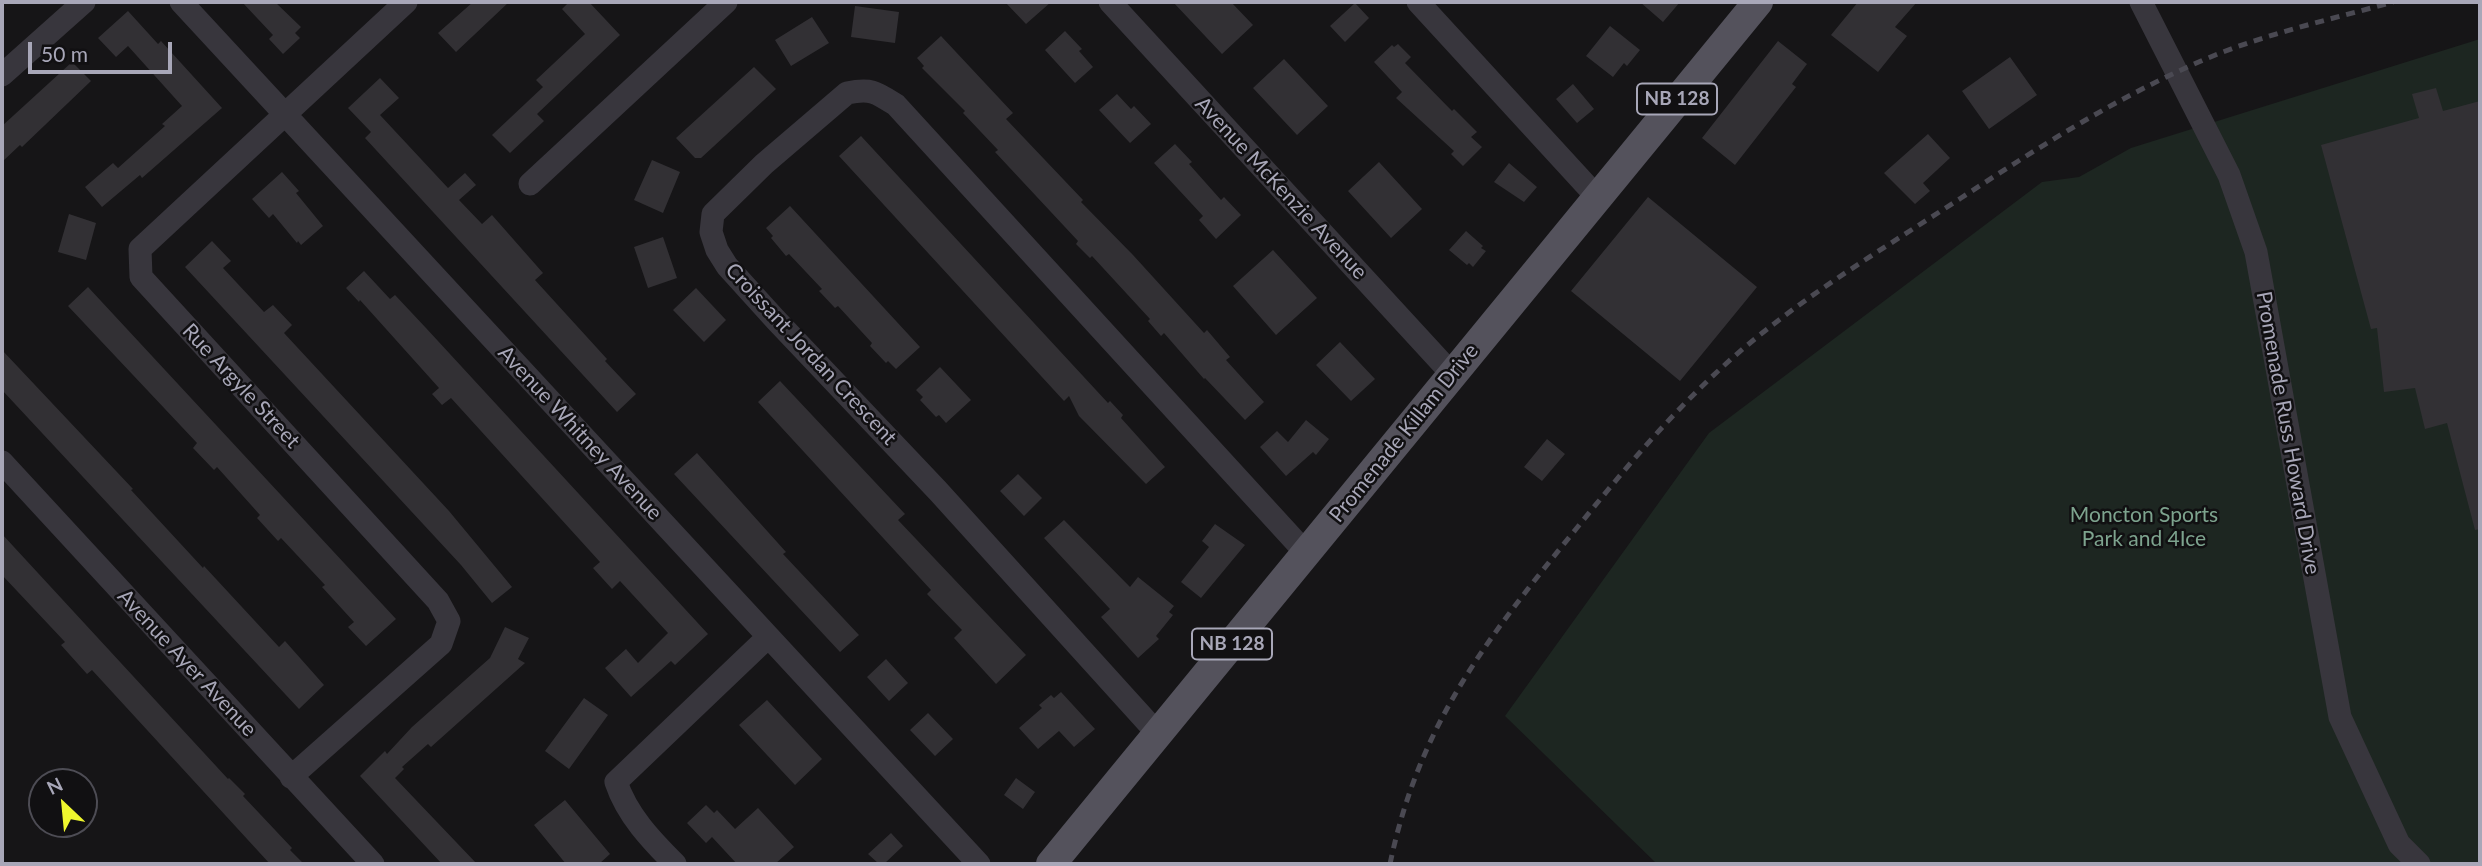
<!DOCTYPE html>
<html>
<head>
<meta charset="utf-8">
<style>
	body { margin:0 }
	#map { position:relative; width:2482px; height:866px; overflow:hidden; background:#161517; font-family:Lato,sans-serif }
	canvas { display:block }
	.frame { position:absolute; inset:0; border:4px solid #a8a7b8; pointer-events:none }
	.north { position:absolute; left:28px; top:768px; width:70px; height:70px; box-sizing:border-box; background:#111012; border:2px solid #4d4c54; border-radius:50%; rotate:334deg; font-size:19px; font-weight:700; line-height:28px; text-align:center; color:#a8a7b8 }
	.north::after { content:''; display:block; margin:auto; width:24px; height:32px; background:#eff72e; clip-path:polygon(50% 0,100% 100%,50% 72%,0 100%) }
	.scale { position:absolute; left:28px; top:42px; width:144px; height:32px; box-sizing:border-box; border:4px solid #a8a7b8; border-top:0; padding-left:9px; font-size:21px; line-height:24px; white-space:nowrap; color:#a8a7b8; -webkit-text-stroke:5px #111012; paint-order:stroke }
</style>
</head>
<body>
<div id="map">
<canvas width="2482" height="866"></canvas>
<div class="frame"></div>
<div class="north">N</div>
<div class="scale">50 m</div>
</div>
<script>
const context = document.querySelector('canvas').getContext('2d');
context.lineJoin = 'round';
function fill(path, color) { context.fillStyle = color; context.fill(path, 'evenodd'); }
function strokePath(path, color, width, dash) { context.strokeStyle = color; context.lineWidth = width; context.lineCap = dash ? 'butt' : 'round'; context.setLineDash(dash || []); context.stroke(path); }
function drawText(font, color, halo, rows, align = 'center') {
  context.font = font + ' Lato,sans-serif'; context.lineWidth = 5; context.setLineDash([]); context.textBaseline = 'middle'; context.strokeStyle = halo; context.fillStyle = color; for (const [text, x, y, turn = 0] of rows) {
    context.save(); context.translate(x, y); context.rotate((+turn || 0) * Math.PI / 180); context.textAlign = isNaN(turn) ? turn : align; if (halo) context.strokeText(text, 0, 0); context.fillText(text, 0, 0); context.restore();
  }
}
fill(new Path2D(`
	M2480,39V864H1657L1505,716L1709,433L2042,182L2079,177L2131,148Z`), '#1d2621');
fill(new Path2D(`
	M242,2H275L301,27L295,33L300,38L283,54L269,39L273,35Z
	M473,2H509L456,52L438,33Z
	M569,2H589L620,35L537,114L544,121L510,153L492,135L543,87L536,80L585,34L562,9Z
	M1005,2H1051L1026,24Z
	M1173,2H1231L1253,25L1222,54Z
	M1640,2H1680L1663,22Z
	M1858,2H1917L1895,27L1907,36L1878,72L1831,35Z
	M1355,3L1369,18L1345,42L1330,26Z
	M855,6L899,12L895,43L851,37Z
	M128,11L158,44L161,41L222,108L142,178L140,175L102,207L85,187L113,163L118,168L165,126L162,124L182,106L128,46L116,57L98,38Z
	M812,17L829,43L791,66L775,40Z
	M1610,26L1640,50L1627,66L1624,63L1613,77L1586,56Z
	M1065,31L1082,49L1079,51L1093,67L1075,83L1045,50Z
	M941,36L1013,113L1006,119L1083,200L1081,202L1133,255L1204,333L1207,330L1230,357L1226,360L1264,402L1245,420L1205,378L1204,379L1164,333L1161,336L1148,321L1150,319L1092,256L1090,258L1076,244L1078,241L995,152L998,150L963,113L965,111L922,68L924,66L917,58Z
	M1778,41L1807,64L1792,84L1796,87L1735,165L1702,138Z
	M1398,44L1411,57L1405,63L1452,111L1454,109L1477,132L1471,137L1482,147L1463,166L1451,154L1454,151L1396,98L1402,92L1374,62L1392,45L1394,47Z
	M2010,57L2037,95L1989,129L1962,91Z
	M1284,59L1328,106L1297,135L1253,88Z
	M72,62L91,81L22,147L20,145L2,162V126Z
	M754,67L776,89L701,158H695L676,138Z
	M380,78L399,98L380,115L448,188L465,173L476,185L459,200L482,224L492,215L543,273L535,280L607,359L605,361L636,394L617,412L365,138L371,132L348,108Z
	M1573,84L1594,109L1577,123L1556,99Z
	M2436,88L2443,111L2480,101V529L2475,530L2447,423L2425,429L2415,388L2384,392L2377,328L2371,329L2321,145L2419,118L2412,94Z
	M1117,94L1131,109L1134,106L1151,124L1130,143L1099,110Z
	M1928,134L1950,158L1923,183L1930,191L1915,204L1884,173Z
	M861,136L1108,403L1110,401L1123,415L1121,418L1165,467L1146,484L1079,416L1069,396L1064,401L839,156Z
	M1175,144L1192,162L1189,164L1221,200L1224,197L1241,215L1216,239L1199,220L1203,216L1154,163Z
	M652,160L680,172L663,213L634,200Z
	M1379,162L1422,209L1391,238L1348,191Z
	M1509,163L1537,187L1524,202L1494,182Z
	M282,172L299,191L296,193L323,226L301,245L298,241L297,243L273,214L269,218L252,199Z
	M1648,197L1757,287L1680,381L1571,291Z
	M790,206L920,347L896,369L888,361L886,363L870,346L872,343L838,306L835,308L819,291L822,289L789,254L786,256L771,238L773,236L766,228Z
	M69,214L96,223L86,260L58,252Z
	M1466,231L1483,246L1481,248L1486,251L1473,267L1469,263L1467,265L1449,250Z
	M663,237L677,278L648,288L634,247Z
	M212,241L231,261L223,268L264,312L273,305L292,325L284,333L449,511L512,587L492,603L461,565L185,267Z
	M1273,250L1317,298L1276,335L1233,286Z
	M364,271L390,299L395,295L426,328L708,634L675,665L671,661L631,697L605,668L626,649L638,663L668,633L620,581L612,589L593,568L600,562L451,398L442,405L432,394L439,388L360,300L359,302L346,288Z
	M88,287L396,619L366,646L348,627L354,622L322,587L325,585L281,538L278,541L257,518L260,515L217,467L214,470L193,448L197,443L68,306Z
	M696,288L726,320L704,342L673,310Z
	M1340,342L1375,379L1351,401L1316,365Z
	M2,350L133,489L131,490L203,568L204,566L279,647L285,641L324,685L299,709L2,390Z
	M940,367L971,400L946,423L939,415L936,417L920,400L923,397L916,390Z
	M780,381L905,514L898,520L1026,655L996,684L954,638L962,630L927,594L931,590L758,402Z
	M1306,420L1329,439L1316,455L1313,452L1286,476L1260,447L1277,431L1288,442Z
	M1547,439L1565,454L1542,481L1524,467Z
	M697,453L786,552L783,554L859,635L840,652L674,474Z
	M1018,474L1042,498L1024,516L1000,491Z
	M1064,520L1130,587L1138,577L1174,606L1169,612L1173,615L1156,636L1159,639L1138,658L1101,617L1110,609L1044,538Z
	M1215,524L1245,545L1201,598L1181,582L1209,547L1202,541Z
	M2,534L228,779L229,778L245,794L243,796L292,848L290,850L304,864H270L92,670L87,674L61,645L65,642L2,575Z
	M505,627L529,638L518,659L525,663L431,747L428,744L402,767L404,769L395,778L477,864H442L360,776L385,751L387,754L412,727L490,658Z
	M886,659L908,683L889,701L867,677Z
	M1061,692L1095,729L1074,747L1059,731L1038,749L1019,728L1042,708L1039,705L1051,695L1054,698Z
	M584,698L608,715L569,769L545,751Z
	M767,700L822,759L795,785L739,725Z
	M928,713L953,739L935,756L910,730Z
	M1016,778L1035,792L1023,809L1004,795Z
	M565,800L610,854L599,864H566L534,825Z
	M706,805L714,813L717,810L735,829L758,808L794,847L775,864H737L712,837L706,843L687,823Z
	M891,833L903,846L884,864H879L868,854Z`), '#323034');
strokePath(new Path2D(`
	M181,2L979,864
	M1110,2L1452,374
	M1418,2L1597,197
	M2141,2L2229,175L2256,252L2340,717L2399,844L2419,864
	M2,75L84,2
	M530,184L726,2
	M2,462L373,864
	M1158,734L938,491L775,319L727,266L717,250L711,232L713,214L764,164L847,93C871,88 876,92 896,105L1306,553
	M291,777L441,644L449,621L438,601L141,277L140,249L406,2
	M675,864C651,840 627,815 616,782L768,637`), '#38363d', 23);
strokePath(new Path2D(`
	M1051,864L1758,2`), '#54525c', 30);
strokePath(new Path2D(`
	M1390,864C1419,724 1488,637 1576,529C1631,461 1687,394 1756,338C1820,286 1892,243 1961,198C2039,147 2116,98 2201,61C2263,34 2329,20 2393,2`), '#4a4952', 5, [9, 7]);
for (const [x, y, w] of [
	[1677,99,80],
	[1232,644,80]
]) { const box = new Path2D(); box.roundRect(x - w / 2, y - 15.5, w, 31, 5); context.fillStyle = '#111012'; context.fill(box); strokePath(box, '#a8a7b8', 2); }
drawText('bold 19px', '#a8a7b8', null, [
	["NB 128",1677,99],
	["NB 128",1232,644]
]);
drawText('21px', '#a8a7b8', '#111012', [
	["Avenue McKenzie Avenue",1281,188,47],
	["Croissant Jordan Crescent",811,354,47],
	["Rue Argyle Street",241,386,47],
	["Avenue Whitney Avenue",580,433,47],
	["Promenade Killam Drive",1404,433,-51],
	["Promenade Russ Howard Drive",2288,433,80],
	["Avenue Ayer Avenue",187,663,47]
]);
drawText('21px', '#7da38e', '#111012', [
	["Moncton Sports",2144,515],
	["Park and 4Ice",2144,539]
]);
</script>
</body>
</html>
